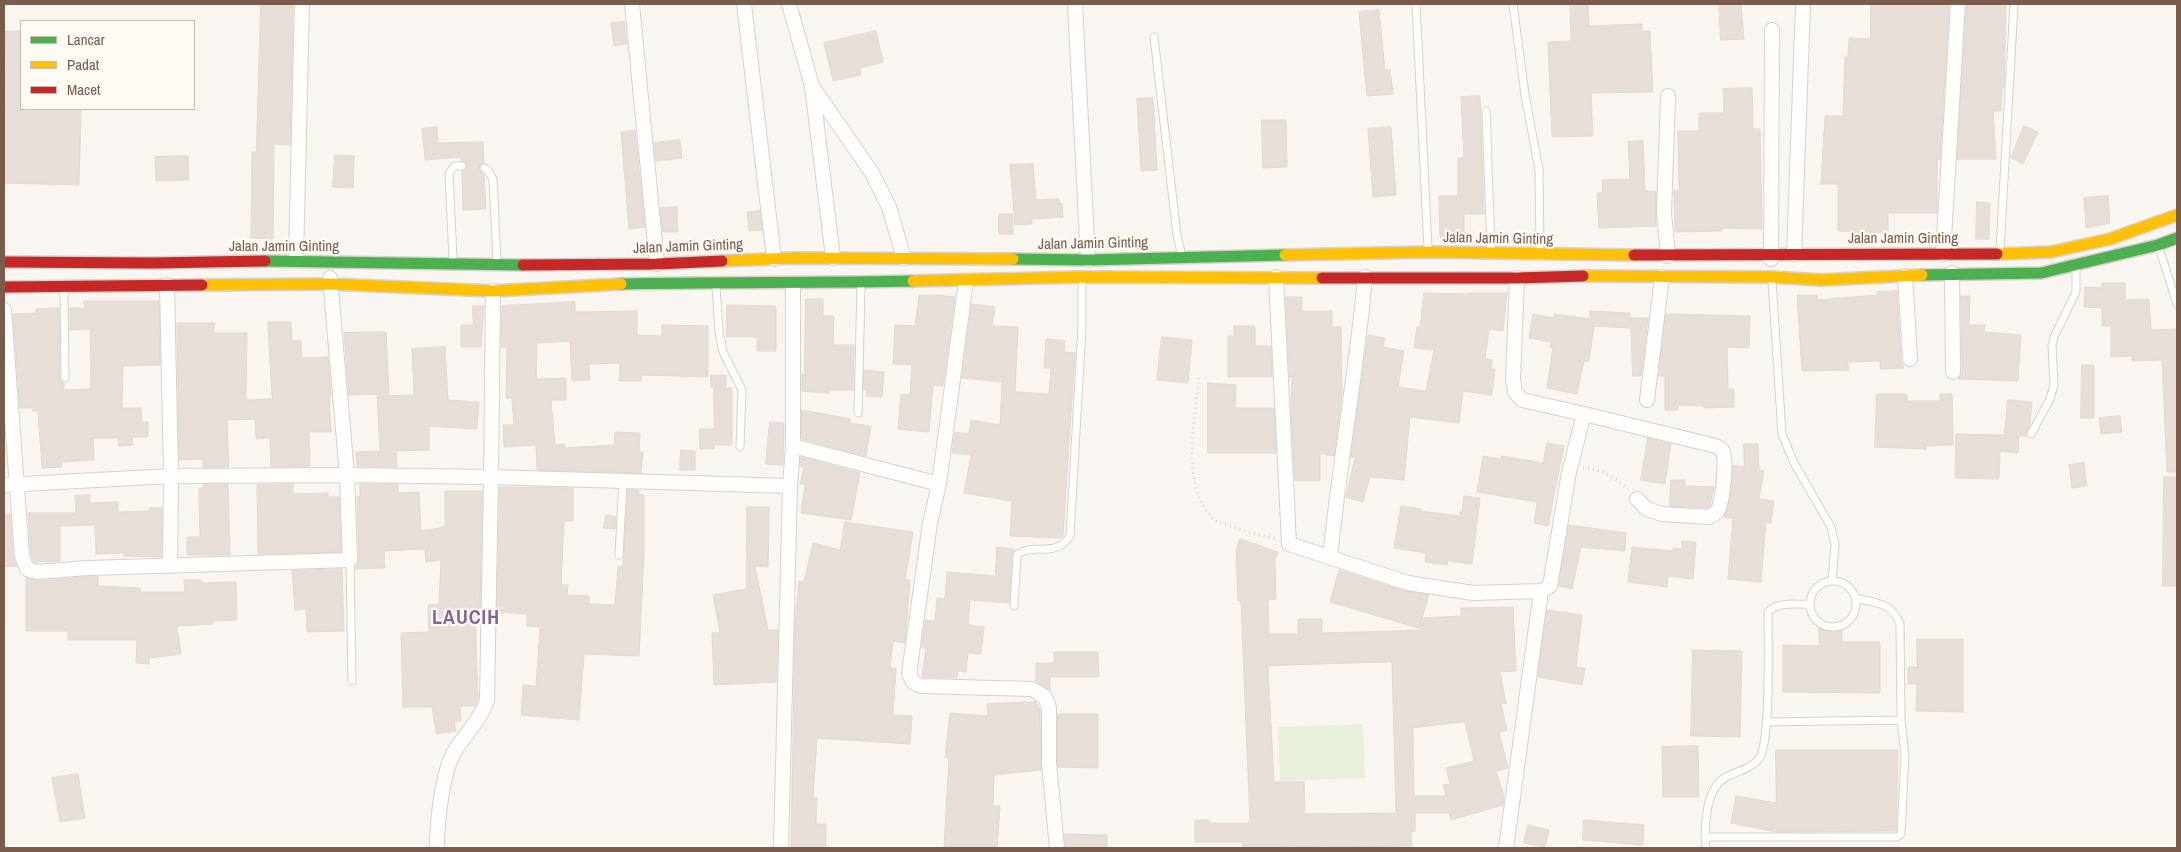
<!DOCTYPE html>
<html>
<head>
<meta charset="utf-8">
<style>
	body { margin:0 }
	#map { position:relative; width:2181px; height:852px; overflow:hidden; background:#f9f5f0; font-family:"Archivo Narrow",sans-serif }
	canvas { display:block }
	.frame { position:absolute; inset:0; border:5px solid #7a5c4d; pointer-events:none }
	.legend { position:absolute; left:20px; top:20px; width:175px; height:90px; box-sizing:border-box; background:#fffaf3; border:1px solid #cabbb1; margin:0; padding:6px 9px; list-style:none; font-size:15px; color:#7a5c4d }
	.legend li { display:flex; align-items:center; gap:10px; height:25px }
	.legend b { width:25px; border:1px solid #cabbb1 }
</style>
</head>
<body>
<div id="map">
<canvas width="2181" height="852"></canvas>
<div class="frame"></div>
<ul class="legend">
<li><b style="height:6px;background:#4caf50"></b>Lancar</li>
<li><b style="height:6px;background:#ffc107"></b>Padat</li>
<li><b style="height:6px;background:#c62828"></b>Macet</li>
</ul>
</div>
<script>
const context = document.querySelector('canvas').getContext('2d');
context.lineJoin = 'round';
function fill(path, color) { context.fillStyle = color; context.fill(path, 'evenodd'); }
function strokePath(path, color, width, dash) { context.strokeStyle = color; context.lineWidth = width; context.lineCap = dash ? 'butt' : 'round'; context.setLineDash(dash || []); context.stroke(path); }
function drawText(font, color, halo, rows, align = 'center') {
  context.font = font + ' "Archivo Narrow",sans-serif'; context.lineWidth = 4.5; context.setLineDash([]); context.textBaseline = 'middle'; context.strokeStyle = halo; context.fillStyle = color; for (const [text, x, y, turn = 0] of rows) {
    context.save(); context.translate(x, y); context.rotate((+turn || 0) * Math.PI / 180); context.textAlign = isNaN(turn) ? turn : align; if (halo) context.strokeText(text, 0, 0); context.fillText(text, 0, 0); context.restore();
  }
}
fill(new Path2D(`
	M1363,724L1365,778L1280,781L1278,727Z`), '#e7f0db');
const building = new Path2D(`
	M261,4H293L290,145L274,144L273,239L251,238L252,152H256Z
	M1570,4H1588L1589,26L1642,24V31H1650L1653,92L1591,93L1593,136L1552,137L1548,42L1571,41Z
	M1719,4H1741L1744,39L1721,40Z
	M1871,4H1949L1940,159H1937V213H1888V233L1838,231V184H1821L1825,116H1843L1845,57H1848L1849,38L1870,39Z
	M1967,4H2006L2004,88H2002L2001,111H1993L1996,159H1957Z
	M1379,10L1385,70H1390L1393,94L1367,96L1359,12Z
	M624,22L627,44L614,46L611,23Z
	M6,31H21V109H81L79,185L4,183Z
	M876,31L883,62L860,68L861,75L833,81L824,43Z
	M1752,88L1753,129H1760L1762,229L1722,228V231L1675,232L1674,190H1679L1678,131H1699V113H1724L1723,89Z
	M1480,96L1484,214H1464V238L1440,237L1439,196H1458V158H1464L1461,97Z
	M1153,98L1157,170L1141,171L1137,99Z
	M1262,120H1286L1287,167L1263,168Z
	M2024,126L2038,132L2023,164L2011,158Z
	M437,127L438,143L483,142L484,163L480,164L479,169L484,175L486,209L463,210L462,171L466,169L467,166L465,162L461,161V157L425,160L422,129Z
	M1391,127L1396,195L1373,197L1368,129Z
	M635,131L645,227L629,229L621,132Z
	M680,140L682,158L656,161L654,143Z
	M1643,141L1645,191H1656V226L1599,228L1597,193H1603L1602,180L1630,179L1628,142Z
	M335,155L354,156L353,188L333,187Z
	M188,156L189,180L156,181L155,157Z
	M1033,164L1036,200L1059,199V203H1062L1063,217L1032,219V224L1015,225L1010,165Z
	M2108,196L2110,223L2086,228L2084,198Z
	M1977,202L1990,203L1989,239H1976Z
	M677,207L678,232H663L660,208Z
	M760,211L762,230L749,231L747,212Z
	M999,214H1013V234H999Z
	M2102,283H2125V300L2149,299L2151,330L2177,329V472H2167L2162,360L2132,361V356L2111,357V326H2102V308L2084,307L2085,287L2102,288Z
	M1897,291L1901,360L1904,368L1880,369V361L1848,362V370L1802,371L1797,295H1817L1818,300L1877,295V292Z
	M1424,293L1468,294L1469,293H1507L1503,331L1489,329L1485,359L1492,360L1491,369H1495L1492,395L1463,391L1459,423L1410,417L1404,480L1370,477L1363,502L1346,497L1355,457H1351L1368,335L1385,338L1383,347L1404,351L1398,387L1426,391L1434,350L1414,348L1417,327H1420Z
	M939,295L955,297L943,386L933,385L929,432L898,429L901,394L910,395L912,365L893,364L895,325L915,326L919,296Z
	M1961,296H1970L1969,325H1985L1984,332L2021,335L2018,381L1958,379L1962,372Z
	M1286,297H1302V311H1332V327H1341L1342,393L1334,456L1320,454V481H1295L1291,408L1292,377H1290Z
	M806,299H823V316H834L833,345H854L853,390H829V393L802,391V374L804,375Z
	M84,301H159L160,365L123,366L122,408H141L142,422H148V437H132L133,445L119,446L118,438H93L94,460L62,462V467L42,468L38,411H33V408H20L13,314L36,313V309L59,308L60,378L64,383V390L91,389L90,329L70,330V308H85Z
	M575,302V312L637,311V335L662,336V325L708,326V377L641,375V381H619L620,363L589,364L590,380L572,381L570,341L537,343L536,379L566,378V400H551L555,445L565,444V448L614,445L615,432L640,433L639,452H643L641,473L537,470L536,445L504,447L503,425H514L512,398H506L507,347H501L502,306Z
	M972,304L995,307L992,326L1018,327L1015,392L1049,394L1051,368H1044L1046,339L1065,341L1064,352L1075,353L1063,536L1061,538L1010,536L1012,501L964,493L971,455L952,453L955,432L969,434L971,420L1000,425L1002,382L962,378Z
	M727,305L776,306V351H757V337H727Z
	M473,306H484L481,347H461V325H473Z
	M1590,311L1630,313V328L1594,326L1589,361H1584L1577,394L1547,388L1553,347H1550L1551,342L1529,338L1533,314L1554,318V314L1590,319Z
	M1666,314L1750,316L1749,348L1727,347L1728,389H1734V407L1704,408V406L1678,405V410H1665V376H1659Z
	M1631,318H1648L1641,376H1633Z
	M268,322H291L292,341H301L302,358L328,357L331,396H329L331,432H309L310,466L271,467L270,438L256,439L255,419L227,420L229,467H203V459L179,460L177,323H215L213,333H247L246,400L272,399Z
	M1234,326H1255V346H1271L1272,377H1228V336H1234Z
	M386,332L389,394L349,395L344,333Z
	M1162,337L1192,340L1188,383L1157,380Z
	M445,347L448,400L479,402L477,429L429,426V450L396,451L397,467L357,466L356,452L380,451L377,396L414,395L412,349Z
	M2082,365H2094V418H2081Z
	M864,370L884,372L882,397L866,396L867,390H864Z
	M711,375H726V387H711Z
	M1208,383L1236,385L1235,408H1274L1276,453H1208Z
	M714,388H732V445H714V449H700L699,429H714Z
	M1877,394H1907V401H1940V394H1952L1953,445L1925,446L1926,449L1875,447Z
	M2008,400L2032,402L2030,424L2026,436H2019L2018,453L2000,451L1999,479L1955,478L1956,434L2004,435Z
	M802,410L851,419L850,423L871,426L866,456L802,439Z
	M2120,416L2122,432L2101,434L2099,418Z
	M770,422L784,423L783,465L766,464Z
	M1648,438L1671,444L1665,484L1641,480Z
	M1547,443L1564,446L1548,526L1534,523L1537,502L1477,492L1483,456L1501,459L1502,456L1543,463Z
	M1744,444H1758L1759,470L1764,471L1759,499L1774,501L1771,523L1766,522L1761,582L1728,579L1733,518L1724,517L1730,500L1733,465L1744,467Z
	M681,450L695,451V470H680Z
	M801,457L860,473L851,520L801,513L805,485L800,484L804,467L800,466Z
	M2084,463L2087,486L2072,488L2069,465Z
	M2164,477H2177V586H2163Z
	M1671,480H1685V486L1714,487L1710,506L1708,508L1670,506Z
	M228,484L230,555H187V537H200L199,488H203V485Z
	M293,484V494L328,493V497H339L341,552L258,554L257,485Z
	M360,484H398V493L419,492L421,531L445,527V491H482L480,612L475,611L478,699L475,706H460L461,721H454L456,731L436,734L432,707H403L401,633L429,632L428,605L439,604L441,560L426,562L425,549L384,551L385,568L355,569L359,560L357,497L360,496Z
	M500,487L573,488V521H564L561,585H568L567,595L589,596V604L615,605L618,566L623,567L628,490H639L638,494L644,495V554L639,656L584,654L579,720L521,715L523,685L536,686L540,627L527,626V614L497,612Z
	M90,495V503L118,502V512L149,511V508H162L161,557L124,556V553L96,554L95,525L60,526V561L34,562L31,554L28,513H76L75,496Z
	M1464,496L1480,498L1472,564L1448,561L1447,565L1425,562L1426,553L1394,548L1401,506L1421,509L1420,511L1459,516L1460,512H1462Z
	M747,507H769L768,567L755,566L768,630H778L776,682L714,685L712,633H720L713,595L746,589Z
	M4,514H10L13,557L17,566L4,567Z
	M606,515L616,517L615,529L604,528Z
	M845,522L913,532L905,580H910L905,643L893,641L890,668H896L893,715L912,716L910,744L817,738L813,798H817L816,824H826V848H791L795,623L799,581L804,582L813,543L840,550Z
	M1569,525L1626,533L1625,551L1581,547L1572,589L1559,586Z
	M1240,539L1278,552L1275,559L1276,599L1268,600L1269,634H1298V619H1322V633L1425,630L1330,602L1339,570L1405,591L1429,595L1422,618L1461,616V608L1513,607L1516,671L1500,672L1506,703L1501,704L1507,730L1499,732L1508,768L1496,771L1504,796L1503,805L1451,820L1449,813H1415V831L1411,832L1412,846L1243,848V842H1195V820H1209V823H1250L1241,601H1238L1236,551ZM1392,662L1396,813L1305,814L1304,782H1274L1268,666ZM1465,722L1474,761L1446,768L1450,784L1443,785L1446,796H1414L1413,728Z
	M1682,541L1696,542L1693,579L1668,576L1667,587L1628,582L1632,547L1673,551V548L1682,549Z
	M997,547L1015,549L1012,555L1009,603L970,600L968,625L984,627L981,654L968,653L966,672L958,671L957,678L922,677L926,648H923L922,645L925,620L935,621L937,598L945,599L947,572L995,576Z
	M342,569L344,631L307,632L306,609L295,610L292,571Z
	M98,576V586L140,588V592H185L184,580H201V583L236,582L237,620L213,621V624L177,626L181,654L149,658V664L136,663L137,640H68V631H26V578L38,581Z
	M1547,610L1582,615L1576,667L1585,668L1582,685L1538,677Z
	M1819,628H1842V642H1880V693L1783,692V645L1819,646Z
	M1917,639H1963V712L1916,711L1917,684H1908V667H1917Z
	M1693,650L1742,651L1740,737L1691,736Z
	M1054,652H1098L1099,677H1050V690L1036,682V663H1054Z
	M1036,702L1040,710L1041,770L994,775L993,806H1000L997,848H944L949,758L945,757L950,713L988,716L987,704Z
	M1058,714H1098V768L1058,767Z
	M1698,746L1699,797H1663L1662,747Z
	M1776,750H1898L1896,831L1776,832L1731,823L1736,796L1776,803Z
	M78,774L85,818L60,822L52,778Z
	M1584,820L1644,825L1643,845L1583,840Z
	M1528,825L1549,830L1545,847L1524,843Z
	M1064,834L1107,835V848H1066Z`);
fill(building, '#e6ded7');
strokePath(building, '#e2d8d2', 1);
const lane = new Path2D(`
	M1416,4L1428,248
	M1513,4L1525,95L1539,170L1540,250
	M1154,37L1177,235L1181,252
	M1486,111L1491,248
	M484,168L487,169L493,179L497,261
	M2000,249L2014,4
	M2160,251L2177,304
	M453,259L449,173L455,166H462
	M1772,281L1782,434L1794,463L1831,527L1835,545L1832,580
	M716,287L719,331L723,352L742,390L740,447
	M64,291L65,378
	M858,413L861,288
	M2031,434L2050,399L2054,385L2052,345L2055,335L2076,292V270
	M619,555L623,481
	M350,560L352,681
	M1810 604a23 23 0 1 1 46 0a23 23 0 1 1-46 0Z
	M1014,606L1017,555C1031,542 1055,559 1070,536L1082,327V282
	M1766,722L1901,720
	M1705,837H1897L1901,834L1905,755L1901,720L1900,624C1891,602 1876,603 1855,598
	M1706,848C1704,827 1705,786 1728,776C1738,771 1755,767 1760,757C1771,737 1768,639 1768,612C1779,601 1795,605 1809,604`);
const street = new Path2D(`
	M632,4L657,264
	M744,4L774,259
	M789,4L812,86L833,258
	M1075,4L1088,260
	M814,89L872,173L889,207L904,258
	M1668,96L1664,213L1668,256
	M1794,254L1803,4
	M1943,254L1958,4
	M1771,259L1772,30
	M296,260L302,4
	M1952,273L1953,372
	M1905,276L1910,359
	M1276,277L1289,544L1408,583L1473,593L1541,591L1550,586L1569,472L1584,414L1522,400L1515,392L1513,379L1517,278
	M966,281L939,484L930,523L909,674L914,683L921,686L1032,689L1045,697L1049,708V763L1057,848
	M167,285L171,476L170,566
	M493,291L491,477L790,486
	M4,310L22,556L27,569L37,572L88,568L350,560L347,475L330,278
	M1647,400L1662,277
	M1584,414L1716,446C1716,446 1722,450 1722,450C1728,457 1722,502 1718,510C1716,514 1712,515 1709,517L1662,514L1647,509L1637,499
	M793,446L939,484
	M4,485L171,476L347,475L491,477L487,701C480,720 467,732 456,749C442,770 437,823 437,848
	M1330,558C1339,464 1357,371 1365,277
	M781,848L790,486L793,446V284
	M1506,848L1541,591`);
const fast = new Path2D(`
	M1013,259L1088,260L1285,255
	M265,261L523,265
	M1922,275L2041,273L2158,245L2177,238
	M621,284C718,282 816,283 913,281`);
const slow = new Path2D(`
	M1997,254L2051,252L2110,239L2177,215
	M1285,255L1429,252L1634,255
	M722,261L793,258L1013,259
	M1583,276L1771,277L1821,280L1922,275
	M913,281L1082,277L1322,278
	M202,285L330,284L493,291L621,284`);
const jam = new Path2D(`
	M1634,255L1997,254
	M4,262L153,263L265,261
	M523,265L657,264L722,261
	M1322,278H1517L1583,276
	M4,287L202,285`);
strokePath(lane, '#d7d1cb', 9);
strokePath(street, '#d7d1cb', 16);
strokePath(fast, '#dad1cc', 14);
strokePath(slow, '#dad1cc', 14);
strokePath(jam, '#dad1cc', 14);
strokePath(new Path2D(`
	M1199,378C1195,419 1180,487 1213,519C1220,525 1263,536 1275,539
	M1583,468C1599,468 1617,478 1628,489`), '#dcd5d0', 3, [1, 4]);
strokePath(lane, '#fefefd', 7);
strokePath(street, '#fefefd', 14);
strokePath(fast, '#4caf50', 11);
strokePath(slow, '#ffc107', 11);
strokePath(jam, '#c62828', 11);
drawText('15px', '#7a5c4d', '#fffaf3', [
	["Jalan Jamin Ginting",1498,239,1],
	["Jalan Jamin Ginting",1903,239],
	["Jalan Jamin Ginting",1093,244,-1],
	["Jalan Jamin Ginting",284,247],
	["Jalan Jamin Ginting",688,247,-2]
]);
context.letterSpacing = '1px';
drawText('bold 20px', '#846695', '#fffaf3', [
	["LAUCIH",466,619]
]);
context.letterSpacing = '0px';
</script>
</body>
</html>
